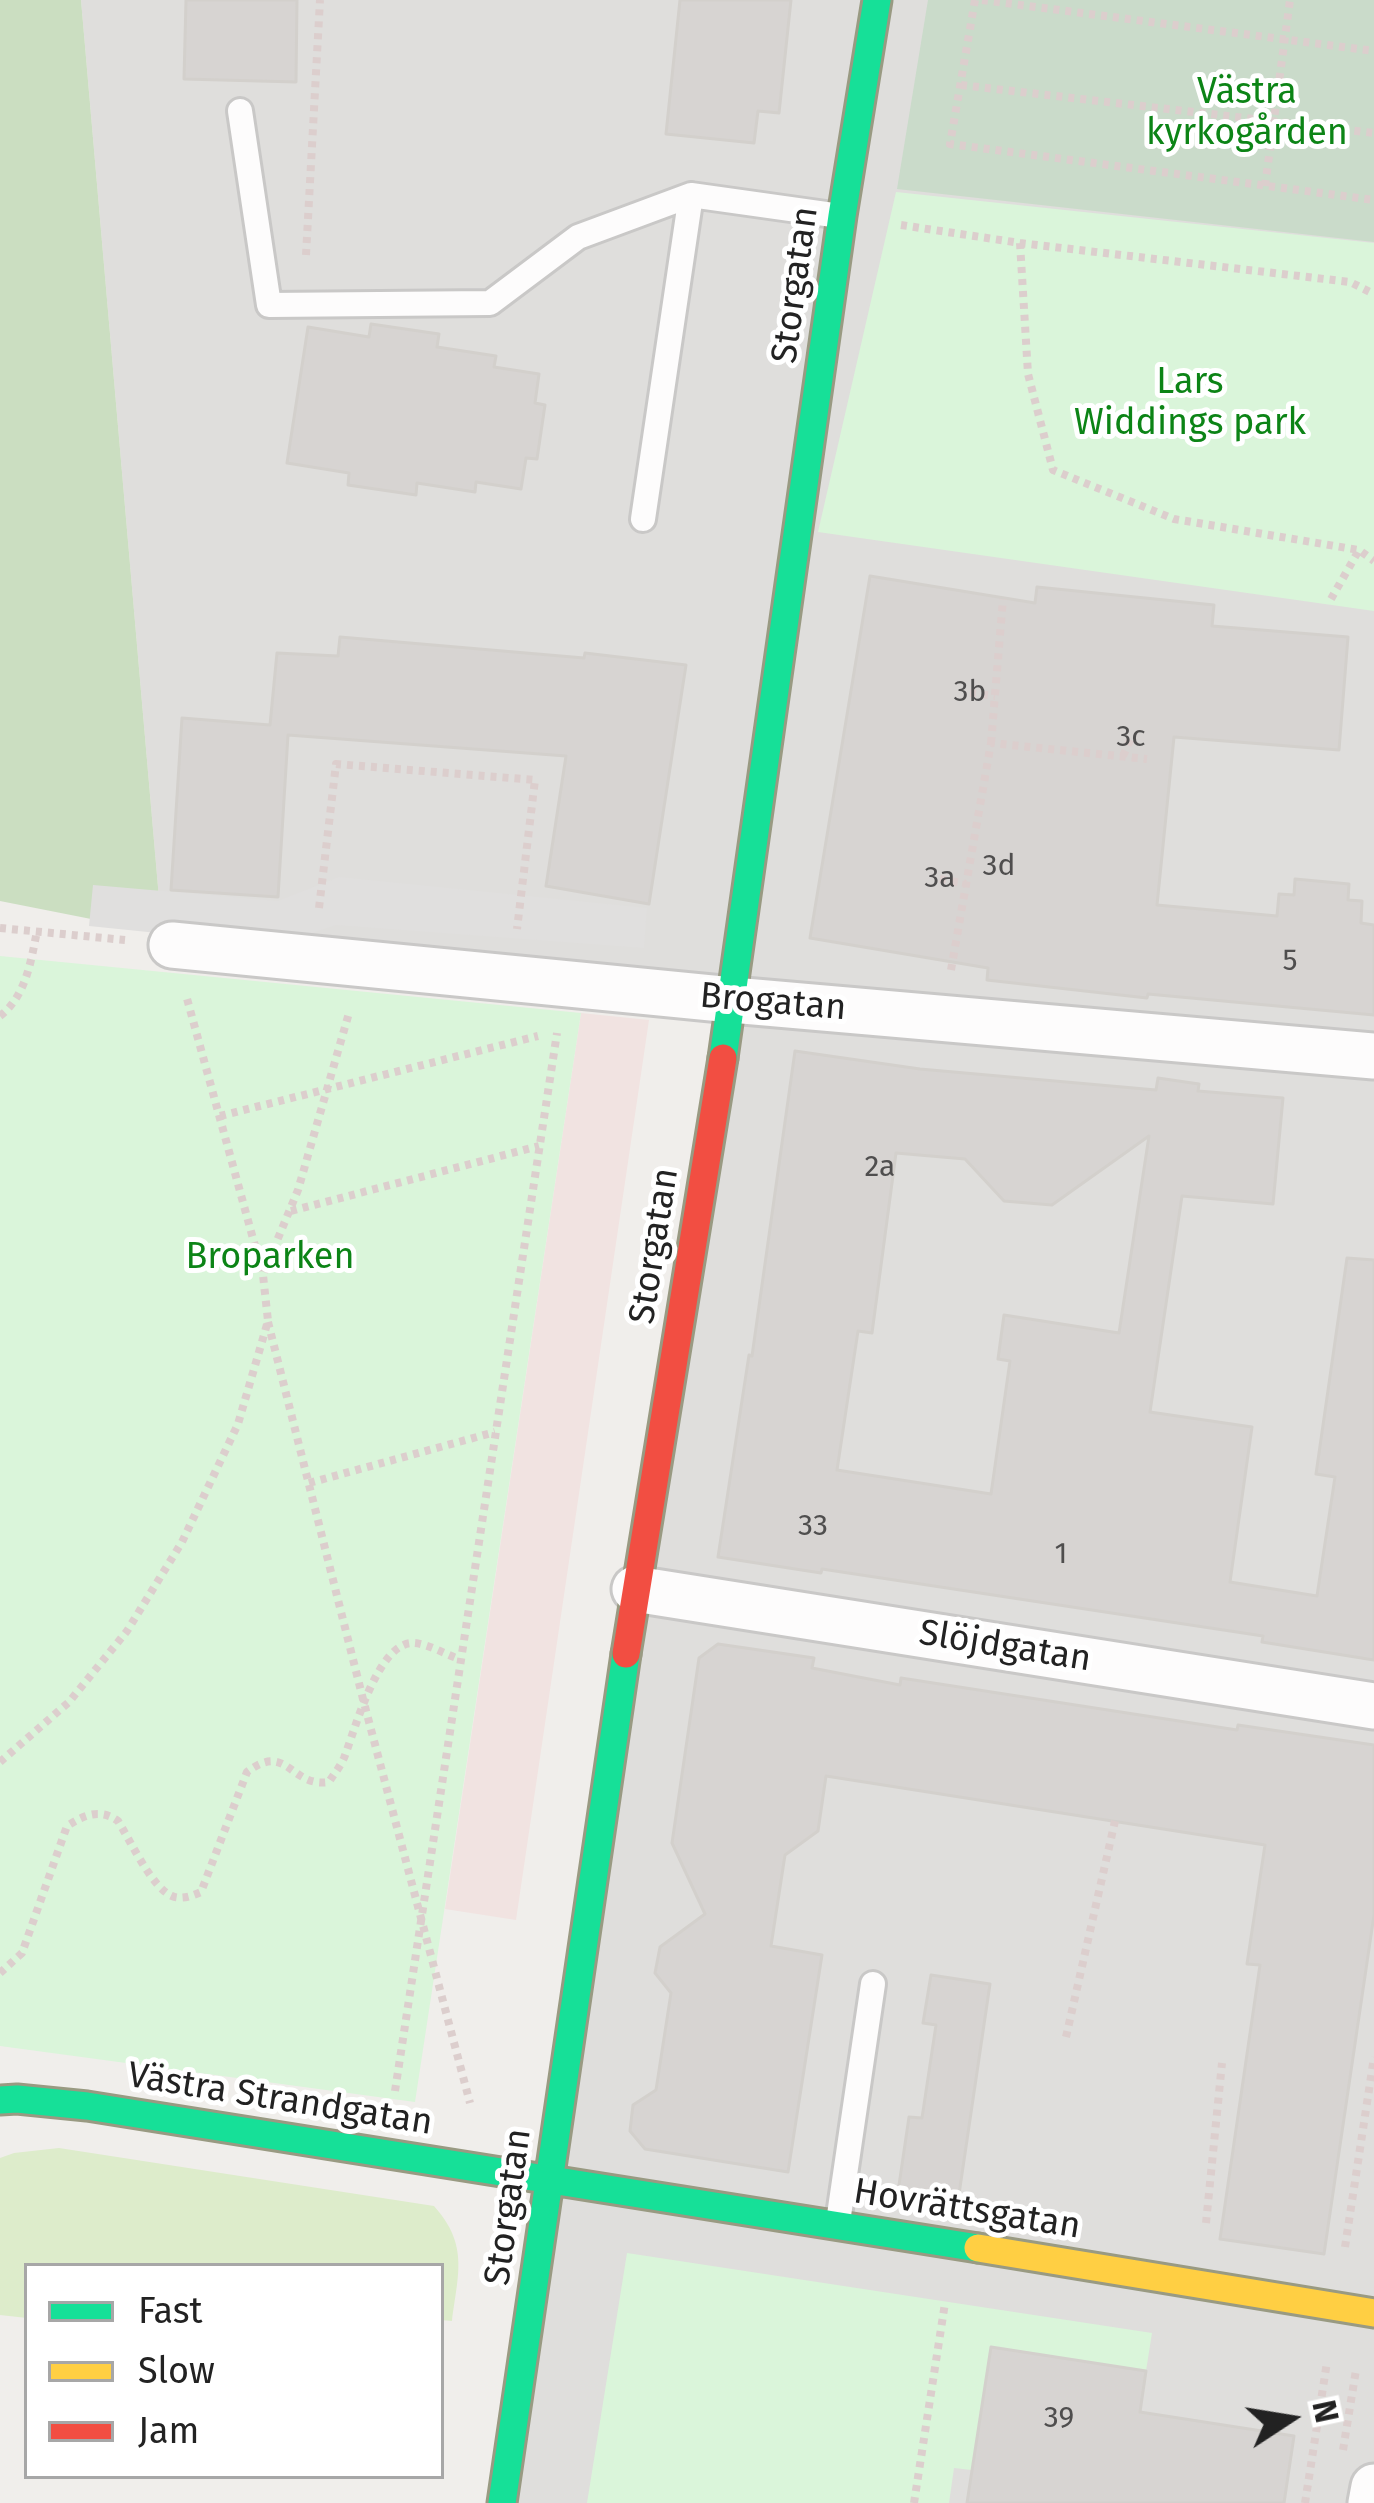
<!DOCTYPE html>
<html>
<head>
<meta charset="utf-8">
<style>
	body { margin:0 }
	#map { position:relative; width:1374px; height:2503px; overflow:hidden; background:#f0eeeb; font-family:"Fira Sans",sans-serif }
	canvas { display:block }
	.legend { position:absolute; left:24px; top:2263px; width:420px; height:216px; box-sizing:border-box; background:#fff; border:3px solid #a7a7a7; margin:0; padding:15px 21px; list-style:none; font-size:36px; color:#222 }
	.legend li { display:flex; align-items:center; gap:24px; height:60px }
	.legend b { width:60px; border:3px solid #a7a7a7 }
	.north { position:absolute; left:1230px; top:2359px; width:120px; height:120px; -webkit-text-stroke:9px #fff; paint-order:stroke; rotate:78deg; font-size:33px; font-weight:700; line-height:48px; text-align:center; color:#222 }
	.north::after { content:''; display:block; margin:auto; width:42px; height:54px; background:#222; clip-path:polygon(50% 0,100% 100%,50% 72%,0 100%) }
</style>
</head>
<body>
<div id="map">
<canvas width="1374" height="2503"></canvas>
<ul class="legend">
<li><b style="height:15px;background:#16e098"></b>Fast</li>
<li><b style="height:15px;background:#ffcf43"></b>Slow</li>
<li><b style="height:15px;background:#f24e42"></b>Jam</li>
</ul>
<div class="north">N</div>
</div>
<script>
const context = document.querySelector('canvas').getContext('2d');
context.lineJoin = 'round';
function fill(path, color) { context.fillStyle = color; context.fill(path, 'evenodd'); }
function strokePath(path, color, width, dash) { context.strokeStyle = color; context.lineWidth = width; context.lineCap = dash ? 'butt' : 'round'; context.setLineDash(dash || []); context.stroke(path); }
function drawText(font, color, halo, rows, align = 'center') {
  context.font = font + ' "Fira Sans",sans-serif'; context.lineWidth = 10; context.setLineDash([]); context.textBaseline = 'middle'; context.strokeStyle = halo; context.fillStyle = color; for (const [text, x, y, turn = 0] of rows) {
    context.save(); context.translate(x, y); context.rotate((+turn || 0) * Math.PI / 180); context.textAlign = isNaN(turn) ? turn : align; if (halo) context.strokeText(text, 0, 0); context.fillText(text, 0, 0); context.restore();
  }
}
fill(new Path2D(`
	M81,0H1374V2503H502L732,1001L162,933Z`), '#dfdedc');
fill(new Path2D(`
	M581,1013L649,1020L516,1920L445,1909Z`), '#f1e3e1');
fill(new Path2D(`
	M59,2148L434,2206C469,2245 458,2274 452,2321L441,2320V2266H27V2318L0,2315V2158L14,2153Z`), '#ddeccb');
fill(new Path2D(`
	M0,0H81L162,933L0,901Z`), '#cbdec1');
fill(new Path2D(`
	M928,0H1374V242L897,189Z`), '#cadbca');
fill(new Path2D(`
	M896,192L1374,243V611L818,532Z
	M0,956L581,1013L415,2102L0,2046Z
	M627,2253L1152,2333L1146,2371L991,2347L972,2470L954,2468L949,2503H587Z`), '#daf5da');
fill(new Path2D(`
	M339,877L647,908L644,948L336,925L275,945L89,926L93,885L278,901Z`), '#e0dfde');
const building = new Path2D(`
	M186,0H297L296,82L184,79Z
	M680,0H791L779,113L758,111L754,143L666,134Z
	M371,324L439,334L437,347L496,356L494,367L539,374L535,403L545,405L537,459L526,458L521,489L476,482L475,492L417,483L416,495L348,485L349,473L287,463L308,327L369,337Z
	M870,576L1035,603L1037,587L1214,605L1212,626L1348,637L1339,750L1174,737L1157,905L1277,916L1279,894L1294,895L1295,879L1349,884L1348,900L1362,901L1361,923L1374,925V1015L1148,994L1147,998L987,980L988,968L810,938Z
	M340,637L584,658L585,653L686,665L649,904L546,886L566,756L288,735L278,897L171,890L182,718L270,725L277,653L338,656Z
	M795,1051L920,1069L1156,1090L1158,1078L1199,1084L1198,1091L1283,1098L1273,1204L1182,1196L1150,1412L1252,1427L1230,1582L1317,1596L1335,1477L1316,1474L1347,1258L1374,1260V1660L1262,1642L1263,1636L822,1569L821,1573L718,1557L749,1355L752,1356ZM1149,1136L1119,1333L1004,1315L998,1359L1010,1361L991,1494L837,1470L858,1331L872,1333L896,1153L965,1159L1004,1201L1052,1205Z
	M718,1644L814,1658L812,1668L900,1685L901,1678L1237,1730L1238,1725L1374,1745V1915L1324,2254L1220,2239L1260,1965L1247,1964L1265,1845L826,1776L818,1831L785,1855L771,1946L822,1955L788,2172L645,2149L630,2131L633,2105L656,2090L671,1993L655,1973L660,1947L705,1914L672,1843L699,1658Z
	M931,1975L990,1984L958,2201L898,2192L909,2117L922,2118L936,2025L923,2023Z
	M991,2347L1146,2371L1140,2412L1294,2436L1284,2503H967Z`);
fill(building, '#d7d4d2');
strokePath(building, '#d3d0cc', 3);
const lane = new Path2D(`
	M240,111L269,305L490,303L578,237L691,195
	M643,519L691,195L840,216
	M838,2222L873,1984`);
const street = new Path2D(`
	M172,945L732,1000L1374,1056
	M635,1589L1374,1706
	M1371,2503L1374,2487`);
const fast = new Path2D(`
	M723,1058L842,216L877,0
	M0,2100L17,2099L87,2106L978,2248
	M502,2503L626,1654`);
const slow = new Path2D(`
	M978,2248L1374,2313`);
const jam = new Path2D(`
	M626,1654L723,1058`);
strokePath(lane, '#c9c8c7', 30);
strokePath(street, '#c9c8c7', 51);
strokePath(fast, '#999a82', 33);
strokePath(slow, '#999a82', 33);
strokePath(jam, '#999a82', 33);
strokePath(new Path2D(`
	M975,0L950,144L1374,200
	M982,0L1374,51
	M961,85L1374,133
	M1265,186L1290,0
	M901,225L1020,243L1350,282L1374,294
	M1020,243L1028,374L1053,470L1174,519L1359,550L1374,561
	M306,255L320,0
	M1331,599L1359,550
	M970,693L995,696
	M991,743L1003,599
	M1123,756L1131,738
	M940,879L966,884
	M319,908L336,764L535,780L517,929
	M0,928L125,940
	M951,970L991,743L1147,759
	M0,1016C26,996 31,961 37,931
	M220,1116L538,1036
	M291,1211L539,1146
	M264,1272L298,1190L349,1013
	M268,1322L364,1703L470,2103
	M309,1483L495,1432
	M0,1762L69,1702L127,1631L182,1542L238,1424L268,1321L263,1275L186,995
	M0,1973L22,1953L67,1826C84,1815 100,1808 118,1821C130,1840 152,1888 172,1896C181,1900 192,1896 201,1892L247,1772C288,1741 290,1788 329,1782C334,1774 340,1767 344,1758C355,1730 378,1641 414,1643C428,1644 445,1654 459,1659
	M1066,2037L1115,1821
	M395,2091L557,1033
	M1206,2223L1222,2063
	M1345,2247L1374,2057
	M1343,2450L1356,2370
	M914,2503L945,2303
	M1305,2503L1327,2362`), '#dccecd', 8, [6, 6]);
strokePath(lane, '#fdfcfc', 24);
strokePath(street, '#fdfcfc', 45);
strokePath(fast, '#16e098', 27);
strokePath(slow, '#ffcf43', 27);
strokePath(jam, '#f24e42', 27);
drawText('30px', '#4f4e4e', null, [
	["3b",970,693],
	["3c",1131,738],
	["3d",999,867],
	["3a",940,879],
	["5",1290,962],
	["2a",880,1168],
	["33",813,1527],
	["1",1061,1555],
	["39",1059,2419]
]);
drawText('36px', '#0c8416', '#fff', [
	["Västra",1247,93],
	["kyrkogården",1247,134],
	["Lars",1190,383],
	["Widdings park",1190,424],
	["Broparken",270,1258]
]);
drawText('36px', '#222', '#fff', [
	["Storgatan",796,285,-82],
	["Brogatan",773,1003,5],
	["Storgatan",655,1246,-81],
	["Slöjdgatan",1005,1647,9],
	["Västra Strandgatan",280,2100,9],
	["Storgatan",509,2207,-82],
	["Hovrättsgatan",967,2210,9]
]);
</script>
</body>
</html>
